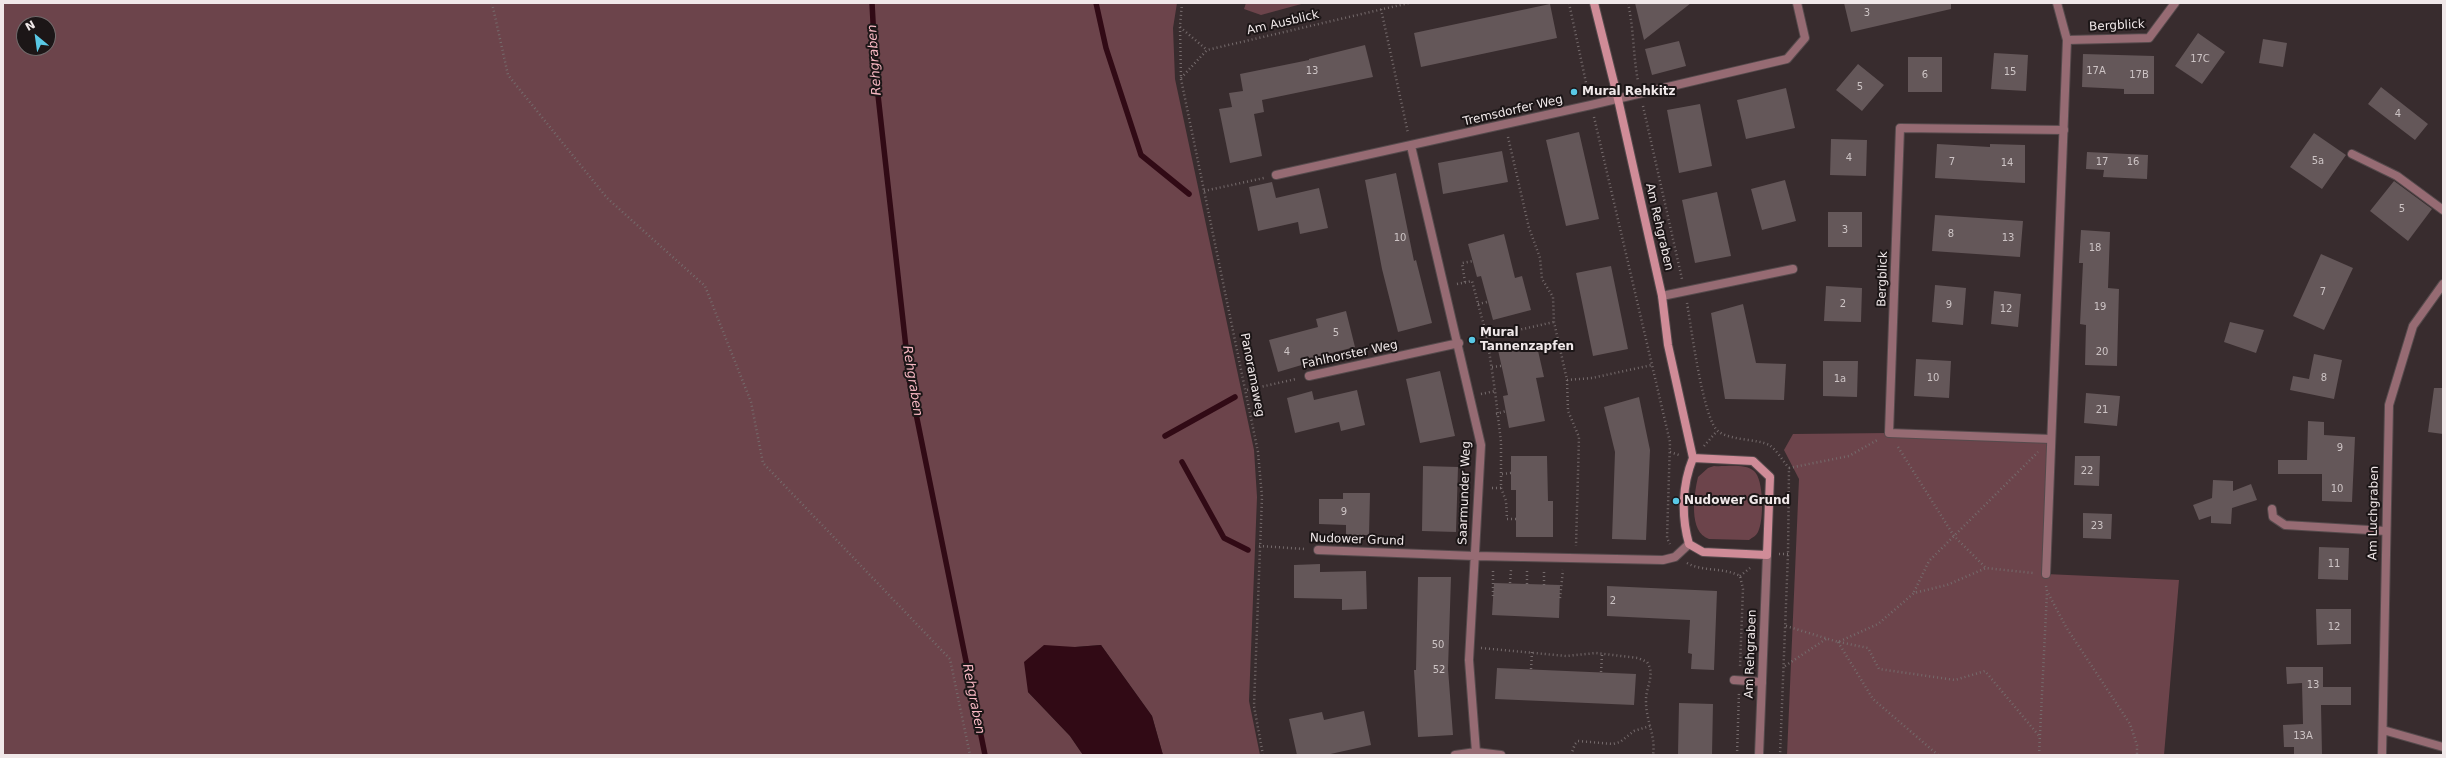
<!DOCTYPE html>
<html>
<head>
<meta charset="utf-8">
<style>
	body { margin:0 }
	#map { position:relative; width:2446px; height:758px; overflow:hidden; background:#382c2e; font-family:"DejaVu Sans",sans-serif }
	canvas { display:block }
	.frame { position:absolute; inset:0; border:4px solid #f0e8e9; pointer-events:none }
	.north { position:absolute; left:16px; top:16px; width:40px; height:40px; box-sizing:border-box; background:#1c1617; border:1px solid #716a6b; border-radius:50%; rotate:331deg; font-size:11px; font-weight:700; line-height:16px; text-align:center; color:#f0e8e9 }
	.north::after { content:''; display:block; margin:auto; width:14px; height:18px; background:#59c8e5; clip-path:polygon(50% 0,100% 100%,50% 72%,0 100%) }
</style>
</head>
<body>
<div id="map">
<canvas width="2446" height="758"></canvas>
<div class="frame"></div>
<div class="north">N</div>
</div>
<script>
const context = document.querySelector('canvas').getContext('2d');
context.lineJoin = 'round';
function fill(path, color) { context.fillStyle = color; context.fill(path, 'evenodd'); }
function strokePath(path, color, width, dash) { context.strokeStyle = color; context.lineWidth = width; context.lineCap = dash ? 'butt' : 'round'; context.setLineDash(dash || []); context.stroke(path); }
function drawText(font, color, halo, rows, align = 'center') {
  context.font = font + ' "DejaVu Sans",sans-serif'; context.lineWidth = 4; context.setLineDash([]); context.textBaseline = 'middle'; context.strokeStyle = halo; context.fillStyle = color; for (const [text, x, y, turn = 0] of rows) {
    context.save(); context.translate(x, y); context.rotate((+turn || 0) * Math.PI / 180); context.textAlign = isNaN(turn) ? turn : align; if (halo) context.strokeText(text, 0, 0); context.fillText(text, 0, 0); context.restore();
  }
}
fill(new Path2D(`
	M3,3H1177L1173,28L1175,79L1254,450L1257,497L1249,701L1260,755H1163L1152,716L1101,645L1075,647L1028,692L1070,736L1083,755H3ZM24,24H48V48H24Z
	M1246,3H1305L1261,15L1244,9Z
	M1889,433L2051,439L2046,574L2179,580L2164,755H1787L1799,479L1784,450L1793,434Z
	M1714,466C1725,467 1744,463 1754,471C1764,479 1764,521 1758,532C1756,536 1753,537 1749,540L1709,539C1688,532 1694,494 1698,477L1708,468Z`), '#6c444b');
fill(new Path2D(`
	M1044,645L1075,647L1101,645L1152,716L1163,755H1083L1070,736L1028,692L1024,662Z`), '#310a15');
strokePath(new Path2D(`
	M872,3L876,77L910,384L985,755
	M1096,3L1106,48L1141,155L1189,194
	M1165,436L1235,397
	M1182,462L1224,538L1248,550`), '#310a15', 5.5);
fill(new Path2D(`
	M1635,3H1691L1644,40Z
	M1844,3H1951V9L1851,32Z
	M1550,4L1557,38L1421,67L1414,33Z
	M2198,33L2225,52L2202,84L2175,66Z
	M2263,39L2287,43L2283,67L2259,63Z
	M1679,41L1686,66L1652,75L1645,49Z
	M1365,45L1373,77L1262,100L1264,112L1254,114L1262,156L1230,163L1219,109L1232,107L1229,93L1243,91L1240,74L1309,60V59Z
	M1994,53L2028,55L2026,91L1991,89Z
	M2083,54L2154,56V94H2124V89L2082,87Z
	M1908,57H1942V92H1908Z
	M1858,64L1884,85L1862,111L1836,90Z
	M2381,87L2428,124L2415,140L2368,104Z
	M1786,88L1795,128L1746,139L1737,100Z
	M1700,104L1712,166L1679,173L1667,110Z
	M1579,132L1599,219L1566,226L1546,140Z
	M2314,133L2346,155L2322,189L2290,167Z
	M1831,139L1867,140L1866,176L1830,175Z
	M1937,144L1990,147V144L2025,145V183L1935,178Z
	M1502,151L1508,182L1443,194L1438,163Z
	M2087,152L2148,155L2147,179L2103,177L2104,170L2086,169Z
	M1396,173L1414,261L1416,260L1432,323L1398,332L1382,269L1365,180Z
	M1785,180L1796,221L1762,230L1751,189Z
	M2394,181L2432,209L2408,241L2370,211Z
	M1272,182L1276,198L1319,188L1328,228L1300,234L1298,222L1258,231L1249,187Z
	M1717,192L1731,256L1695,263L1682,200Z
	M1828,212H1862V247H1828Z
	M1935,215L2023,221L2020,257L1932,251Z
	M2081,230L2110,232L2108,288L2119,289L2117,366L2085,365L2086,325L2080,324L2083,263H2079Z
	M1504,234L1515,278L1522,276L1531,310L1493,320L1481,276L1477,277L1468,244Z
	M2321,254L2353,268L2324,330L2293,316Z
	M1611,266L1628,349L1593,356L1576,273Z
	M1935,285L1966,288L1963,325L1932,322Z
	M1826,286L1862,288L1861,322L1824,321Z
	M1994,291L2021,294L2018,327L1991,324Z
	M1743,304L1756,363L1786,364L1784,400L1725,399L1711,313Z
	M1346,311L1355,347L1304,360L1305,364L1278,372L1269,340L1318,327L1316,319Z
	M2230,322L2264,330L2256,353L2224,342Z
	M1536,342L1544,377L1536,378L1545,421L1509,428L1503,396L1508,395L1498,350Z
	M2314,354L2342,360L2334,399L2290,390L2293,376L2309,379Z
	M1916,359L1951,361L1949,398L1914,396Z
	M1823,361H1858L1857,397L1823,396Z
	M1440,371L1455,436L1420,443L1406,379Z
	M2434,388H2443V434L2428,432Z
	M1357,390L1365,425L1341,431L1339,422L1295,433L1287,398L1312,391L1314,400Z
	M2086,393L2120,396L2117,426L2084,423Z
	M1639,397L1650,450L1646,540L1612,539L1615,452L1604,407Z
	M2308,421L2324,422V435L2355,437L2352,502L2322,501V474H2278V460H2307Z
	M1511,456H1547L1548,501H1553V537H1516V490H1511Z
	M2075,456H2100L2099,486L2074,485Z
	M1423,466L1458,467L1456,532L1422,531Z
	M2213,480L2233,481V491L2251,484L2257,500L2232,508L2231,524L2211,523V516L2199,520L2193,505L2212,498Z
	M1343,493H1370L1369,535H1346V525L1319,524V499H1343Z
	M2083,513L2112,514L2111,539L2083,538Z
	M2319,547L2349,548L2348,580L2318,579Z
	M1320,564V572L1366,571L1367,609L1342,610V599L1294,598V565Z
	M1418,577H1451L1448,669L1453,735L1418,737L1414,670H1416Z
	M1494,583L1560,585L1559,618L1492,615Z
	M1607,586L1717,591L1714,670L1691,669L1692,654L1688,653L1690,620L1607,616Z
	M2316,609H2351V644L2317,645Z
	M2286,667H2323V687H2351V705H2321L2322,755H2294V747H2284L2283,725L2303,724L2302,683L2287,684Z
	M1497,668L1636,674L1634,705L1495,699Z
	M1679,703L1713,704L1712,755H1678Z
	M1364,711L1371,745L1326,755H1297L1289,719L1322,712L1324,720Z`), '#645759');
const lane = new Path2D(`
	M2067,40L2149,38L2175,3
	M2352,154L2397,176L2443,210
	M1662,296L1793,269
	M2051,439L1889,433L1900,128L2064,130
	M2272,509L2273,517L2285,525L2386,531
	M1734,680L1762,682`);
const street = new Path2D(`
	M1411,146L1481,445L1469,660L1476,752
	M1276,175L1591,105L1787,59L1805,38L1797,3
	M1309,376L1459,343
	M1318,550L1475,556L1663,560L1675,557L1689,544
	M2046,574L2067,40L2057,3
	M2383,730L2443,747
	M1455,755L1476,752L1501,755
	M1759,755L1767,555
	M2382,755L2389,405L2413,326L2443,284`);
const secondary = new Path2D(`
	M1594,3L1618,99L1662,296L1668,345L1693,458C1682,485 1681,516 1689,544L1703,552L1767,555L1770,477L1753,461L1693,458`);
strokePath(lane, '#554a4c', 10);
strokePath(street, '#554a4c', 10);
strokePath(secondary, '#554a4c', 10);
strokePath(new Path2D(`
	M492,3L508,75L607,198L705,286L751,402L763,463L950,659L970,755
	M1182,3L1180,26L1181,79L1258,452L1262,497L1254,706L1263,755
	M1569,3L1588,92
	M1628,3C1634,30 1633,55 1638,81
	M1381,9L1408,133
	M1180,27L1207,50
	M1181,78L1207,50L1409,3
	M1643,106L1682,279
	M1594,117L1670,442L1667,538L1670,544
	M1508,137L1529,228L1540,258L1542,279L1553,297L1554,322L1567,380L1568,411L1579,437L1576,546
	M1204,191L1264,178
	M1465,282L1462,263L1473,261
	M1457,284L1472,281L1487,337
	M1687,303C1691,325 1703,422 1719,432C1734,441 1758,439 1769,445C1776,449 1783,461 1789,468L1788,554L1780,755
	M1478,304L1487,302
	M1492,367L1501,366
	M1567,380L1592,378L1652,365
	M1247,390L1296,379
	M1481,394L1495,391L1487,337L1554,322
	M1496,414L1506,411
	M1704,446L1717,431
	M1898,447L1954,536L1986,568
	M1670,452L1679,455
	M1789,468L1849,456L1879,439
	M1502,474L1511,473
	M1492,488H1501V442L1495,391
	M1501,488L1506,501L1507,519H1517
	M1259,546L1305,549
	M1779,554H1788
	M1687,563C1703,572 1723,567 1740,576L1743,589L1740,667
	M1740,576L1750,568
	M1510,583L1511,570
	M1527,584V570
	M1544,585V569
	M2046,586L2047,591L2066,627L2130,724L2137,745V755
	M1914,592L1929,561L2038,452
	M1493,596V569
	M1560,598L1563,570
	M1786,626L1838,642L1878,624L1914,593L1947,585L1986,568L2033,573
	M1838,642L1873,699L1938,755
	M1839,642L1868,648L1879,669L1955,680L1985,671L2040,737
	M1481,648L1566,656L1596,653L1638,658L1647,662C1656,675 1645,688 1646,702C1646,720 1656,737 1653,755
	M1785,666L1826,639
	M1531,669L1532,652
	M1601,672L1602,655
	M1571,755L1575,744L1578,741L1613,744L1620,742L1634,731L1650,726
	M1737,755L1739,692
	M2039,755L2047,592`), '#756b6c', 2.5, [1, 3]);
strokePath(lane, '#966b73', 8);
strokePath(street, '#966b73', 8);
strokePath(secondary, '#d08c98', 8);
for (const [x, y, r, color] of [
	[1574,92,4,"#59c8e5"],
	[1472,340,4,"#59c8e5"],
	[1676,501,4,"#59c8e5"]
]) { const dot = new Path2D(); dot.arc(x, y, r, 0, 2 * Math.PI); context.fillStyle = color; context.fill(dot); strokePath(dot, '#1c1617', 1.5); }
drawText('10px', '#cdc4c5', null, [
	["3",1867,13],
	["17C",2200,59],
	["13",1312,71],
	["17A",2096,71],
	["15",2010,72],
	["6",1925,75],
	["17B",2139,75],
	["5",1860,87],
	["4",2398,114],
	["4",1849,158],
	["5a",2318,161],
	["7",1952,162],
	["17",2102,162],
	["16",2133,162],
	["14",2007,163],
	["5",2402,209],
	["3",1845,230],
	["8",1951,234],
	["10",1400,238],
	["13",2008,238],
	["18",2095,248],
	["7",2323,292],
	["2",1843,304],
	["9",1949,305],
	["19",2100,307],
	["12",2006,309],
	["5",1336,333],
	["4",1287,352],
	["20",2102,352],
	["10",1933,378],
	["8",2324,378],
	["1a",1840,379],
	["21",2102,410],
	["9",2340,448],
	["22",2087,471],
	["10",2337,489],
	["9",1344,512],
	["23",2097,526],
	["11",2334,564],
	["2",1613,601],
	["12",2334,627],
	["50",1438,645],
	["52",1439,670],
	["13",2313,685],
	["13A",2303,736]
]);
drawText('12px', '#f0e8e9', '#1c1617', [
	["Am Ausblick",1283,23,-13],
	["Bergblick",2117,26,-3],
	["Tremsdorfer Weg",1513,111,-13],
	["Am Rehgraben",1659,227,77],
	["Bergblick",1883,279,-88],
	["Fahlhorster Weg",1350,355,-12],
	["Panoramaweg",1252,375,79],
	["Saarmunder Weg",1465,493,-88],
	["Am Luchgraben",2374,513,-89],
	["Nudower Grund",1357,540,2],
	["Am Rehgraben",1751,654,-88]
]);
drawText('bold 12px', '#f0e8e9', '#1c1617', [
	["Mural Rehkitz",1582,92],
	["Mural",1480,333],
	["Tannenzapfen",1480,347],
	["Nudower Grund",1684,501]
], 'left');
drawText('italic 13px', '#f8b8c3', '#1c1617', [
	["Rehgraben",875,60,-94],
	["Rehgraben",912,381,81],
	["Rehgraben",973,699,79]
]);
</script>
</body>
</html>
